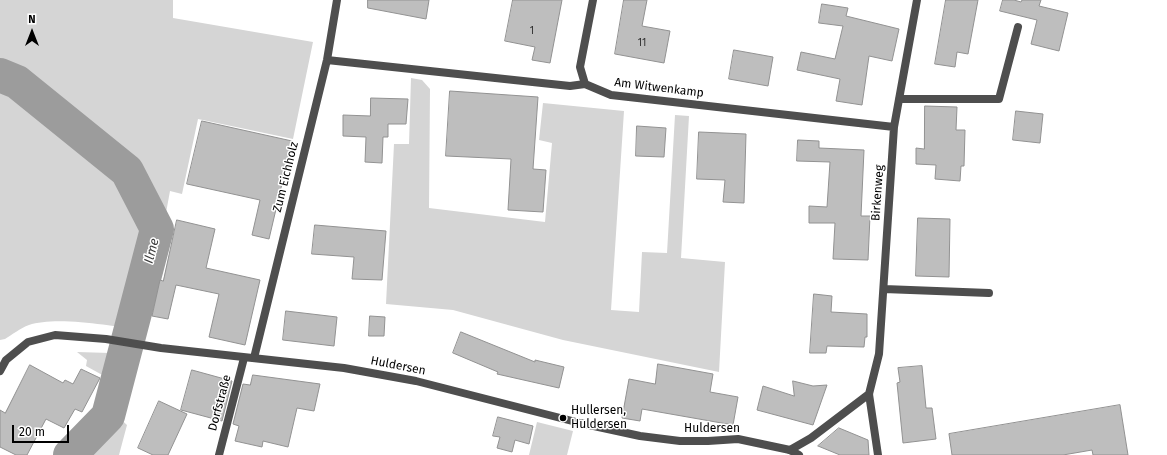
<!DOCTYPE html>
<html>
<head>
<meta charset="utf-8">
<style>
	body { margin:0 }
	#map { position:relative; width:1167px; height:455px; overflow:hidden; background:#fff; font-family:"Fira Sans",sans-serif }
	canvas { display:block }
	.north { position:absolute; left:12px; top:12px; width:40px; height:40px; -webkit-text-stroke:3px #fff; paint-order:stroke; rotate:0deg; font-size:11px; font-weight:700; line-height:16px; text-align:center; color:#000 }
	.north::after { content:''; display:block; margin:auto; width:14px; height:18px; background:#000; clip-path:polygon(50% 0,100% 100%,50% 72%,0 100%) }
	.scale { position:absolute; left:12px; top:425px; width:57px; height:18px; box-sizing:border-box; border:2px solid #000; border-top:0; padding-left:5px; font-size:12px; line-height:14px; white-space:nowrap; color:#000; -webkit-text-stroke:3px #fff; paint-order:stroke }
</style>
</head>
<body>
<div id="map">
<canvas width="1167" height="455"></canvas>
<div class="north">N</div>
<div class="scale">20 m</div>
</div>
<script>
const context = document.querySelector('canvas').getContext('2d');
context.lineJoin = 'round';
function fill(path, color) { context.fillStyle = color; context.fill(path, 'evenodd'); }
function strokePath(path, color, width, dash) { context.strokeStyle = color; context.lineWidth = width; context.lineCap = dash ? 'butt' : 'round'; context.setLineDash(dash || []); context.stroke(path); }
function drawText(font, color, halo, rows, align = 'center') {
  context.font = font + ' "Fira Sans",sans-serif'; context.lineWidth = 3; context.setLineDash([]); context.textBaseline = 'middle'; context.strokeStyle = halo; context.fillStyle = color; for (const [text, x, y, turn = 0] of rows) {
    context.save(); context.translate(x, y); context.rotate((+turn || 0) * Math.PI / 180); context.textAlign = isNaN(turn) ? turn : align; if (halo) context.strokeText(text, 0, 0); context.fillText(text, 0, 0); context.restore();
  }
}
fill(new Path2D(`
	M0,0H173V18L313,42L293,139L198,119L182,194L170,191L155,273L140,331C113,325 54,316 29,325C20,328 12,335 5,339L0,340Z
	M411,78L422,80L430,89L429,208L545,222L552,143L539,140L543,103L624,111L611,310L639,312L642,252L667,253L675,115L689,116L681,258L725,262L719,372L563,340L453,310L386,304L394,144H409Z
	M77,352L110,353L137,357L128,385L114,413L127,425L119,455H55L94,411L105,390L106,377L86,366L87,360Z
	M537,422L573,431L567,455H529Z`), '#d5d5d5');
strokePath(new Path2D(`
	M0,75L17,82L127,171L157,229L108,416L70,455`), '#9c9c9c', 34);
const building = new Path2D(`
	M368,0H429L426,19L368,8Z
	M513,0H562L550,63L532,60L535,47L505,41Z
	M624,0H647L642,26L670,31L664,63L615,54Z
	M946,0H978L968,54L957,52L955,67L935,64Z
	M1003,0H1014L1021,2L1022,0H1041L1039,6L1068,13L1059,51L1031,44L1037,20L1000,11Z
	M822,4L848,8L846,16L899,29L892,61L869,56L862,105L836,101L840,79L797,70L801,52L835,59L843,26L819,23Z
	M734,50L773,57L768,86L729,79Z
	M450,91L538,97L533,169L546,170L543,212L508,210L511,159L446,156Z
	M371,98L408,99L406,124H388V137H383L382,163L365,162L366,137L343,136V115L370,116Z
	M925,106L957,107L956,130H965L964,166H961L960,181L935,179L936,165L916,164V148L924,149Z
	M1016,111L1043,114L1040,143L1013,140Z
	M202,121L292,141L269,239L252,235L260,200L187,184Z
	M637,126L666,128L664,157L636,156Z
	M699,132L746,134L744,203L723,202L725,180L697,179Z
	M798,140L819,141V148L864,150L861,216H870L868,260L833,259L835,223H809V206L827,207L830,162L797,161Z
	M918,218L950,219L949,277L916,276Z
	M177,220L215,229L206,268L260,280L245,345L209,337L219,294L176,285L168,319L152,316L160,280L163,281Z
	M315,225L386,231L382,280L352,279L354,257L312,254Z
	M814,294L832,296L831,312L867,314V337H865L864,347L827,346L826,353H810Z
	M286,311L337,317L334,346L283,340Z
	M370,316L385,317L384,336H369Z
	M461,332L535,362V360L564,367L559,388L497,374L498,372L453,353Z
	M658,364L713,374L710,392L738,397L733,425L642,409L640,421L622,418L629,379L655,384Z
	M30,365L63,383L65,380L73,384L81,369L100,378L82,412L75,409L64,428L46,419L27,455H16L0,447V410L5,413Z
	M922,366L926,408H932L936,439L903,443L897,383L900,382L898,368Z
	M192,370L232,381L222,421L181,410Z
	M253,375L320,384L314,411L297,408L288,447L263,441L262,447L235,441L239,426L233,424L243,384L250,385Z
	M793,381L813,386L827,385L813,425L757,410L763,386L794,396Z
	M159,401L187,414L168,455H153L138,448Z
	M1120,405L1128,455H1093L1092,450L1063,455H952L949,434Z
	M498,417L533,426L529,444L515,440L512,452L497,448L500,437L493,436Z
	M839,428L868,440L869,455H840L818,446Z`);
fill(building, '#bebebe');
strokePath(building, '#929292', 1);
strokePath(new Path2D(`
	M327,60L570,86L585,84L611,95L894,127
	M585,84L580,67L593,0
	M899,99H999L1018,27
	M884,289L989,293
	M254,358L327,60L337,0
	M790,450L811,438L869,394
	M219,455L244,358
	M878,455L869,394L879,354L894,127L917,0`), '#4e4e4e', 8);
strokePath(new Path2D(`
	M0,371L6,360L28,342L55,335L106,339L161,348L344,368L416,381L580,423L640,436L680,441H708L738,439L790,450L799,455`), '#4e4e4e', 8);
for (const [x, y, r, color] of [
	[563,418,4,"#000"]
]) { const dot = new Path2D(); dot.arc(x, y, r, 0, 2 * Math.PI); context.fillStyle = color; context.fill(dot); strokePath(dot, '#fff', 1.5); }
drawText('10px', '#303030', null, [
	["1",532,31],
	["11",642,43]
]);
drawText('12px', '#000', '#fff', [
	["Am Witwenkamp",659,88,7],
	["Zum Eichholz",286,177,-76],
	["Birkenweg",878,193,-86],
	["Huldersen",398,366,11],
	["Dorfstraße",220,403,-75],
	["Huldersen",712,429]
]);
drawText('12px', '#000', '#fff', [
	["Hullersen,",571,411],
	["Huldersen",571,425]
], 'left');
drawText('italic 13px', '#3d3d3d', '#fff', [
	["Ilme",152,251,-75]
]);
</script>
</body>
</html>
